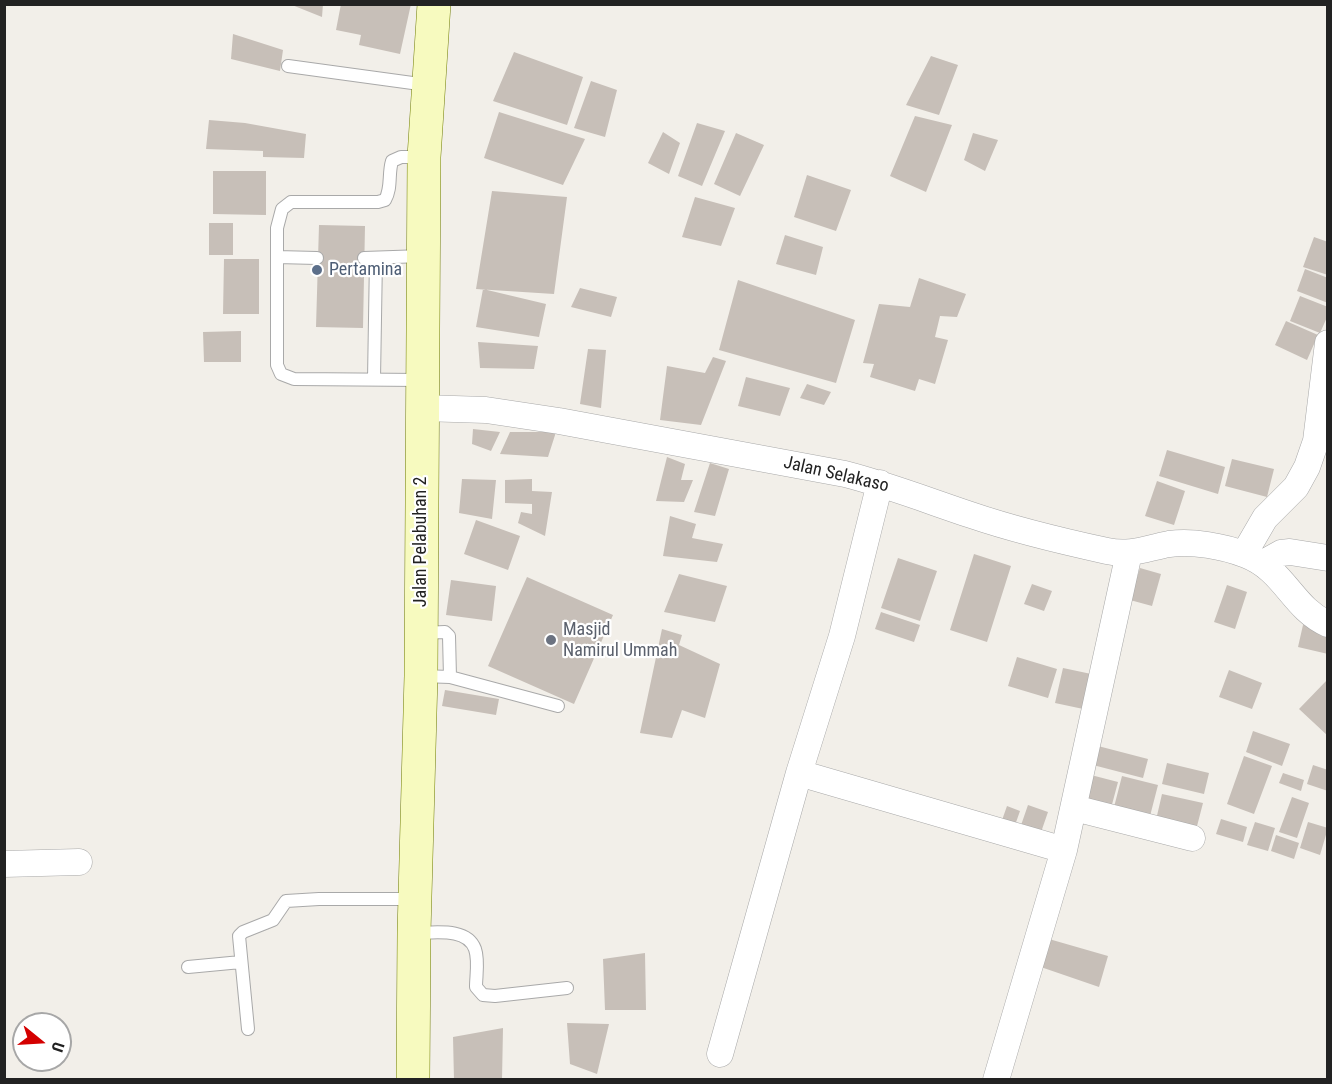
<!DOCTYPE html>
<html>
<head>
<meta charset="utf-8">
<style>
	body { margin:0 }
	#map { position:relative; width:1332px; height:1084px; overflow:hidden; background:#f2efe9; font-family:"Roboto Condensed",sans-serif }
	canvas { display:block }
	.frame { position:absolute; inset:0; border:6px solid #222; pointer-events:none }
	.north { position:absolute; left:12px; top:1012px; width:60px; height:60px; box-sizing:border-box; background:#fff; border:2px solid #a7a7a7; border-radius:50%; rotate:108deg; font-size:16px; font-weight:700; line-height:24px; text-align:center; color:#222 }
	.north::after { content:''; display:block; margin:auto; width:21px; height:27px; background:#d40000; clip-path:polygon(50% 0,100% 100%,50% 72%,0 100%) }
</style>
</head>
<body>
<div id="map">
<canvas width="1332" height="1084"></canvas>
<div class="frame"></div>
<div class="north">U</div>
</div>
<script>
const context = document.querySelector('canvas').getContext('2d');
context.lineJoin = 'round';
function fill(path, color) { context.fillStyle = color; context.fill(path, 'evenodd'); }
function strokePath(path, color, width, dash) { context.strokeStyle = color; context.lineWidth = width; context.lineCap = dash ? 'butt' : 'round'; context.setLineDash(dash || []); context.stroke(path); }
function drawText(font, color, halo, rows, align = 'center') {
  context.font = font + ' "Roboto Condensed",sans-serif'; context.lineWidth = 4.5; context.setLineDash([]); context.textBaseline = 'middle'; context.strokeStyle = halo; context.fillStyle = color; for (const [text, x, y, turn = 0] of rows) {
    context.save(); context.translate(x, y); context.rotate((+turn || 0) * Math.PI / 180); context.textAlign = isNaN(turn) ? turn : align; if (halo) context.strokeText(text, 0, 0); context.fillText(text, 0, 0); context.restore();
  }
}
fill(new Path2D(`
	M292,4H323L322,17L292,5Z
	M341,4H411L400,54L359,45L361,35L336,30Z
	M233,34L283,50L280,71L231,59Z
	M514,52L583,77L567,125L493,101Z
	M931,56L958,65L939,115L906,105Z
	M591,81L617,90L605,137L574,128Z
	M499,112L585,139L563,185L484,158Z
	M915,116L952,125L926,192L890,176Z
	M209,120L245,123L306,134L304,158L263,157V151L206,149Z
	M697,123L725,131L702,186L678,176Z
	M663,132L680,143L669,174L648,163Z
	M736,133L764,145L740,196L714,184Z
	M973,133L998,140L985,171L964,160Z
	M213,171H266V215L213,214Z
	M807,175L851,190L836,231L794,217Z
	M492,191L567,197L554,294L476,289Z
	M695,197L735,208L721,246L682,237Z
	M209,223H233V255H209Z
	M319,225L365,226L363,328L316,327Z
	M785,235L823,247L816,275L776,264Z
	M1314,237L1328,242V275L1303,267Z
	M224,259H259V314H223Z
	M1305,269L1328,278V303L1297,291Z
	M919,278L966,294L957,317L940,316L935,337L948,340L935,384L919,379L915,391L870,377L874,364L863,363L879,304L910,307Z
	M738,280L855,320L836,383L719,350Z
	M580,288L617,297L611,317L571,307Z
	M483,289L546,304L539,337L476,327Z
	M1300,296L1328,307V315L1320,333L1290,321Z
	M1286,321L1318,335L1307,360L1275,345Z
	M241,331V362H204L203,332Z
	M478,342L538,346L534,369L480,368Z
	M588,349L606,350L601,408L580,404Z
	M713,357L726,361L701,425L660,420L667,366L705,373Z
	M746,377L790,388L780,416L738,406Z
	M807,384L831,392L824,405L800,398Z
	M473,429L500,432L491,451L472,444Z
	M510,432H556L548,457L500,454Z
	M1167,450L1225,467L1218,494L1159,476Z
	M667,457L685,464L681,480H693L684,502L656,501Z
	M1232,459L1274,469L1267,497L1225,486Z
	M710,463L729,469L715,516L694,512Z
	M462,479L496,480L492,519L459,513Z
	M532,479V491L552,492L545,536L518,523L521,512L532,514V504L505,503V480Z
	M1157,481L1185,491L1174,525L1145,516Z
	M670,516L696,524L692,538L723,544L717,562L663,556Z
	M476,520L520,536L508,570L464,554Z
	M974,554L1011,566L987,642L950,630Z
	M898,558L937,571L920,621L881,608Z
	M1140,568L1161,574L1152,606L1130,600Z
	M679,574L727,586L715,622L664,612Z
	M527,577L613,615L574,704L488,666Z
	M451,580L496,586L492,621L446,615Z
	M1032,584L1052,591L1044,611L1024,604Z
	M1227,585L1247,592L1235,629L1214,622Z
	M881,612L920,625L914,642L875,629Z
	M1303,625L1328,630V654L1298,647Z
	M662,629L682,635L679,645L720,664L705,718L682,710L672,738L640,733Z
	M1017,657L1057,669L1048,698L1008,686Z
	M1063,668L1096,675L1088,710L1055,703Z
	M1229,670L1262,683L1252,709L1219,697Z
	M1328,679V736L1299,709Z
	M445,690L499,699L496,715L442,706Z
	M1253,731L1290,744L1282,766L1246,752Z
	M1098,746L1148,759L1143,778L1093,765Z
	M1244,756L1272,766L1254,814L1227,804Z
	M1167,763L1209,773L1204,794L1162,784Z
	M1313,765L1328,770V791L1307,784Z
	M1283,773L1304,780L1301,791L1279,783Z
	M1091,775L1118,782L1110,812L1083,805Z
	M1122,776L1158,785L1149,820L1113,811Z
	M1162,794L1203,803L1196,830L1156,820Z
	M1292,797L1309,803L1297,838L1279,832Z
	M1028,805L1048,812L1039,838L1019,831Z
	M1007,806L1020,811L1014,828L1001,823Z
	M1221,819L1247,827L1243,842L1216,834Z
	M1255,822L1275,828L1268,851L1247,845Z
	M1308,822L1328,828L1320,855L1300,848Z
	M1276,835L1299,843L1294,859L1271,851Z
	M1042,937L1108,956L1099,987L1032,964Z
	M645,953L646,1010H605L603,959Z
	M567,1023L609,1024L597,1074L570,1064Z
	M503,1028L502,1080H454L453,1037Z`), '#c7bfb8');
const lane = new Path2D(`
	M288,66L427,85
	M277,257L317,258
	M364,258L423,256
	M374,379L376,258
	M421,380L294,379L281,374L277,365V228L282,209L291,202H378L385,200C392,188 388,174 392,161L401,157H422
	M423,633L445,632L449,636L450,677
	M422,676L450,677L558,706
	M415,933C434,933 467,927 475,949C479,960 476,976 476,987L483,995L495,996L567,988
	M188,967L241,962
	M248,1029L239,936L243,932L273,920L286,901L319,899H413`);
const street = new Path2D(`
	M422,408L486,410L559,421L845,474C888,485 929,501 971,515C1015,530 1061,541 1107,551C1131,556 1147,548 1169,544C1193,541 1223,546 1246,555C1285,570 1292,608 1328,624
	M1244,554L1265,518L1296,487L1307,467L1316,441L1328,343
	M1263,563L1281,553L1290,552L1328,558
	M799,773L1064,850
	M1074,808L1192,838
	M4,864L79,862
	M720,1054L799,773L842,636L880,483
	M996,1080L1064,850L1129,553`);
const secondary = new Path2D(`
	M413,1080L414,933L421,676L424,157L434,4`);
strokePath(lane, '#a9a9a9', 14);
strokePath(street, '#a9a9a9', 27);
strokePath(secondary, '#707d05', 34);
strokePath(lane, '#fff', 12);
strokePath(street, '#fff', 26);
strokePath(secondary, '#f7fabf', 33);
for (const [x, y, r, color] of [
	[317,270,6,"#5c6f8a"],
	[551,640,6,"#6b7280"]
]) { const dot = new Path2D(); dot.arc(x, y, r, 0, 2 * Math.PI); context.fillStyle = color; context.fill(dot); strokePath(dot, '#fff', 2); }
drawText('18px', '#4e5e75', '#fff', [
	["Pertamina",329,270]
], 'left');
drawText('18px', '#222', '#fff', [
	["Jalan Selakaso",836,475,13],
	["Jalan Pelabuhan 2",421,542,-90]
]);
drawText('18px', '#5b616d', '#fff', [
	["Masjid",563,630],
	["Namirul Ummah",563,651]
], 'left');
</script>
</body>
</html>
